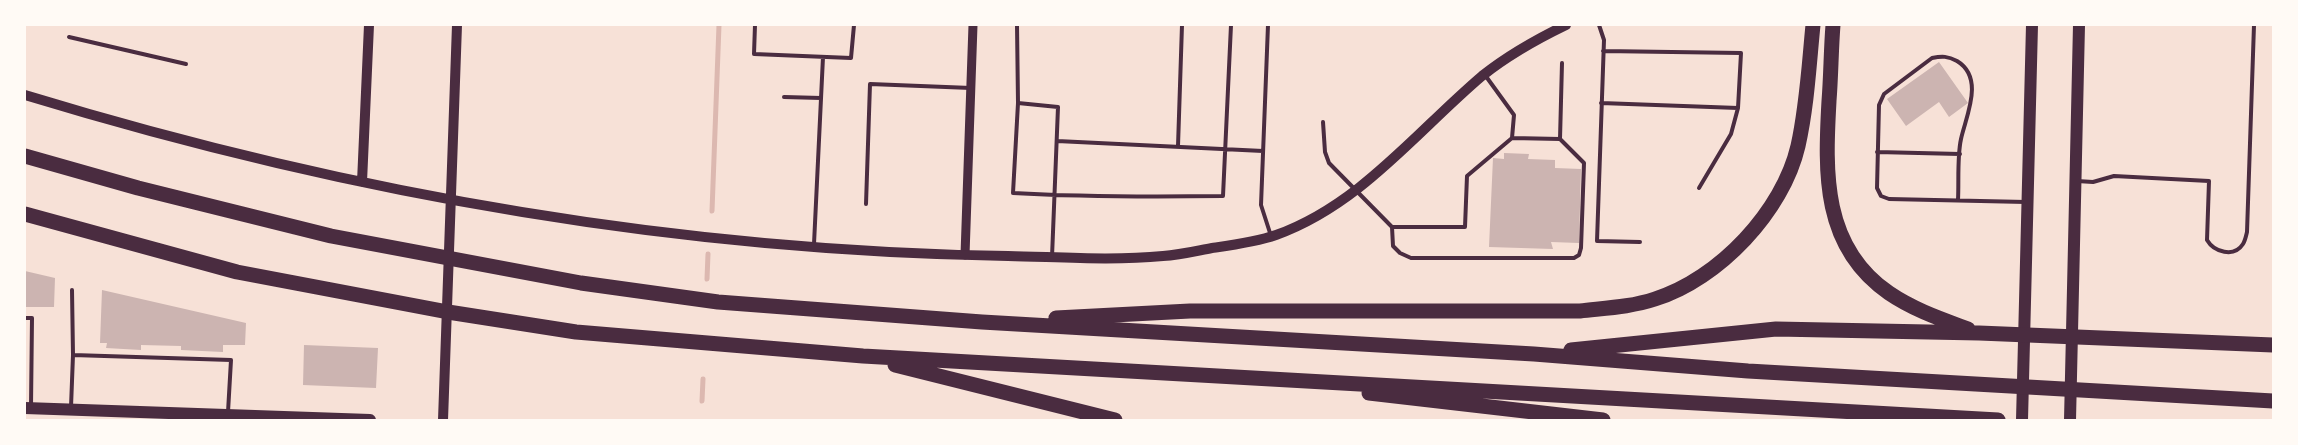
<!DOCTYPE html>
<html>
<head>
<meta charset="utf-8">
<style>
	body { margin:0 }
	#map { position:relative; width:2298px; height:445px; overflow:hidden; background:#f7e1d7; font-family:"Noto Sans",sans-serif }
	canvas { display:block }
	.frame { position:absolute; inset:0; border:26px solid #fffaf5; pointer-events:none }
</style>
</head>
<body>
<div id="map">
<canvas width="2298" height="445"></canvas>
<div class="frame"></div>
</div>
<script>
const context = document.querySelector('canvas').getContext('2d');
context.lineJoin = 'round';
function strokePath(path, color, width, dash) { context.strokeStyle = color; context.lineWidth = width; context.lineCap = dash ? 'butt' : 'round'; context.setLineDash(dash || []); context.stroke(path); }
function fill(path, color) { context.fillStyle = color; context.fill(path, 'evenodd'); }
strokePath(new Path2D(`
	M712,211L719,25
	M707,279L708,254
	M702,401L703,379`), '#dcb8b0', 5);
fill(new Path2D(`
	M1939,62L1968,103L1949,117L1939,102L1906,126L1887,99Z
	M1504,153L1529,154L1528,159L1555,160V168L1581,169L1579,243L1551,242L1553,249L1489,247L1493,158L1504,159Z
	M25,271L55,278L54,307H25Z
	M102,290L246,323L245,345H223V352L181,350V346L141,345V350L106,348L107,343H100Z
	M304,345L378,348L376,388L303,385Z`), '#ccb4b1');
strokePath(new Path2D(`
	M755,25L754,54L851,58L854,25
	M1017,25L1018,103
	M1268,25L1261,205L1271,236
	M1599,25L1604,40L1597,241L1640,242
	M69,37L186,64
	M1603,51L1741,53L1738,108
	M1485,75L1514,115L1512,138
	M784,97L821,98
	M1601,103L1738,108L1731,134L1699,188
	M1323,122L1325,152L1329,163L1392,227L1393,246L1400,253L1411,258H1574L1579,255L1581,248L1584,163L1560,139L1562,63
	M1057,141L1263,151
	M1178,146L1182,25
	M1877,152L1960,154
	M2077,181L2093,182L2114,176L2209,181L2207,240C2214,252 2234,258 2243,244C2245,241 2246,236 2247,232L2254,25
	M1958,200C1959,182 1957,157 1961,139C1966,116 1985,78 1957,61C1948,56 1942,56 1932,58L1884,94L1879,105L1877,188L1881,196L1889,199L2026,202
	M866,204L870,84L971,88
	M1392,227H1465L1467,176L1512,138L1560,139
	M814,244L823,57
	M1052,257L1058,107L1018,103L1013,193C1083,197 1153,197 1223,196L1231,25
	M72,290L73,355
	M25,318H32L31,406
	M71,407L73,355L231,360L228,412`), '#4a2c40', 4);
strokePath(new Path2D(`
	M965,255L973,25`), '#4a2c40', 9);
strokePath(new Path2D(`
	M25,95C343,192 675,251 1008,256C1059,257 1112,261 1163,256C1180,255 1196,251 1212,248C1233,245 1256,242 1276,235C1360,205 1416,132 1482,76C1507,56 1537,39 1566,25
	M362,182L369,25
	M443,420L457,25`), '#4a2c40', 10);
strokePath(new Path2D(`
	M25,408L370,420
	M2022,420L2032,25
	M2070,420L2079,25`), '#4a2c40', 12);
strokePath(new Path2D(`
	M1833,25C1831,50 1831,76 1829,101C1825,173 1822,247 1889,293C1914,310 1941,319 1968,329
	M25,156L138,188L331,236L581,283L718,302L982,322L1534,354L1748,371L2273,401
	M25,214L237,272L448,312L576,332L863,356L1998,420
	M1056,318L1190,311H1580C1606,308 1631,307 1655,299C1719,279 1783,211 1798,146C1807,106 1809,65 1813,25
	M1571,350L1776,329L1979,333L2273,345
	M895,365L1115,420
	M1369,393L1603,420`), '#4a2c40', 15);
</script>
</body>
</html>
